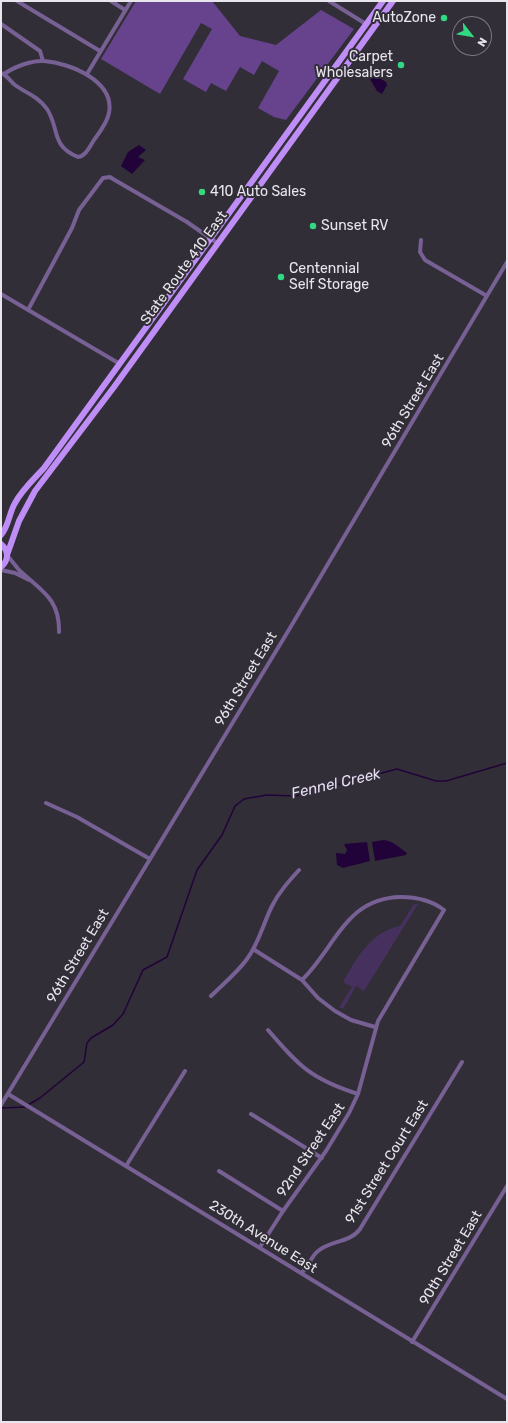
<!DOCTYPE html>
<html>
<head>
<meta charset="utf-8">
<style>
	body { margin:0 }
	#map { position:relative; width:508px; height:1423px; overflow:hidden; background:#322e38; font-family:Rubik,sans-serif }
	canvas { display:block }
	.frame { position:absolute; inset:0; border:2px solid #e8e5ec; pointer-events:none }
	.north { position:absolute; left:452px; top:16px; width:40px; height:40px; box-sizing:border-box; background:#322e38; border:1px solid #7b7780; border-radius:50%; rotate:121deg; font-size:11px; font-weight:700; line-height:16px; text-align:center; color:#e8e5ec }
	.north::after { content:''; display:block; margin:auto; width:14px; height:18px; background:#32d882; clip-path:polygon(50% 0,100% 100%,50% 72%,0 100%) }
</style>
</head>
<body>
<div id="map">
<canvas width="508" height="1423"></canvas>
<div class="frame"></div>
<div class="north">N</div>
</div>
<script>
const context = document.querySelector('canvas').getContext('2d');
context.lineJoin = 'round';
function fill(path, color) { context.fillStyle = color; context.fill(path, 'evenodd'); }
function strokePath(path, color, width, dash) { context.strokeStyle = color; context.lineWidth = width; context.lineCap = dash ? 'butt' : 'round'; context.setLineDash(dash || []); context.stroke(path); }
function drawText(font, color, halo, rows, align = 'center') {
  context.font = font + ' Rubik,sans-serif'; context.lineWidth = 4; context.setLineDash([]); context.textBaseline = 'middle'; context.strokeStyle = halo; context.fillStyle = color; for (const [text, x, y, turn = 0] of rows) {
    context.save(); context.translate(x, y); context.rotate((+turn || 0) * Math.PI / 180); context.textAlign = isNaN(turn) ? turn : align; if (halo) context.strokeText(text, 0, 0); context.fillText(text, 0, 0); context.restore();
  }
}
fill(new Path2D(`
	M414,904H418L364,991L356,986L343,1009L339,1007L352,987L343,982C357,957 371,932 400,926Z`), '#46305d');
fill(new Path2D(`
	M136,1H212L240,36L276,45L321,10L354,29L286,120L274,117L258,108L279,71L262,61L254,75L240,67L226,91L211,83L206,92L183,79L212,29L201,23L160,94L101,59Z`), '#67428d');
fill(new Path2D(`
	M368,71L386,82L387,85L382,94L377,91L367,74Z
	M139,145L146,150L138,157L145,160L132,174L121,166L128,152Z
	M384,840C393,841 400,848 407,853L406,855L375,861L372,842Z
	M367,842L370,861L343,868L337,865L336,853L345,854L347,850L344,844Z`), '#210339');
strokePath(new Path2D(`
	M28,1105L40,1098L84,1062L87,1043L91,1038L113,1025L123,1014L143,970L167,957L197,870L222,835L235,806L244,799L267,795L295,796L397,769L436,781H446L507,763
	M1,1108L25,1107`), '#210339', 1.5);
strokePath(new Path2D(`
	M17,1L100,51
	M111,1L125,10
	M329,1L366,24
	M1,24L40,51L43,61
	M1,73C7,75 10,81 15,85C26,93 39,97 47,109C60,129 50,145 78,157C86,156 90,146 94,140C100,132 107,123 109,113C115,81 70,63 44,61C32,60 14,67 4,74
	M87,74L131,1
	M421,240L420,252L425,260L487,296
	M1,294L120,364
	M28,310L72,228L79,210L103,178L110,177L113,179L187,222L217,243
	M7,555C11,560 15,565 19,570C40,590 60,598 59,632
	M1,570L15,573L29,580
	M46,803L77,817L150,859
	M253,949L302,980L318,998L335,1011L351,1020L375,1027
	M211,996C223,984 237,973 247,959C259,943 263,924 272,906C279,892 289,881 299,870
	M268,1030C299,1066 311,1079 358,1094
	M8,1094L507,1399
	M1,1105L290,628L507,262
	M251,1114L322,1158
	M126,1166L185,1071
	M219,1171L283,1211
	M260,1247L283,1211L326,1151L349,1113L358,1094L378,1021L444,910C431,900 417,897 401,897C345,898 336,947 302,980
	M301,1273C309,1268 310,1257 318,1251C331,1240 350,1243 360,1229L462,1062
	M412,1342L507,1186`), '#776093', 4);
strokePath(new Path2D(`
	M1,535C9,526 9,513 15,503C22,490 34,479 44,468L383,1
	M1,544C9,551 9,560 1,567
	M7,555L19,521L35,491L114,387L393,1`), '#bf8df6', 6);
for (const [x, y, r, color] of [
	[444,18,4,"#32d882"],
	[401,65,4,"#32d882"],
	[202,192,4,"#32d882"],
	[313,226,4,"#32d882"],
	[281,277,4,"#32d882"]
]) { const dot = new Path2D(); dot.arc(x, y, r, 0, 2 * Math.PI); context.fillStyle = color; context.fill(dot); strokePath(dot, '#322e38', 1.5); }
drawText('14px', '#e8e5ec', '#322e38', [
	["AutoZone",436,18,"right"],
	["Carpet",393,57,"right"],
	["Wholesalers",393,73,"right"],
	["410 Auto Sales",210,192],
	["Sunset RV",321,226],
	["Centennial",289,269],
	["Self Storage",289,285]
], 'left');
drawText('14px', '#e8e5ec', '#322e38', [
	["State Route 410 East",184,268,-54],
	["96th Street East",413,401,-59],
	["96th Street East",246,679,-59],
	["96th Street East",78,956,-59],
	["92nd Street East",311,1150,-56],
	["91st Street Court East",387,1162,-58],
	["230th Avenue East",263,1237,32],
	["90th Street East",451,1258,-59]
]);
drawText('italic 15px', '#e7def4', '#322e38', [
	["Fennel Creek",336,784,-13]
]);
</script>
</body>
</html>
